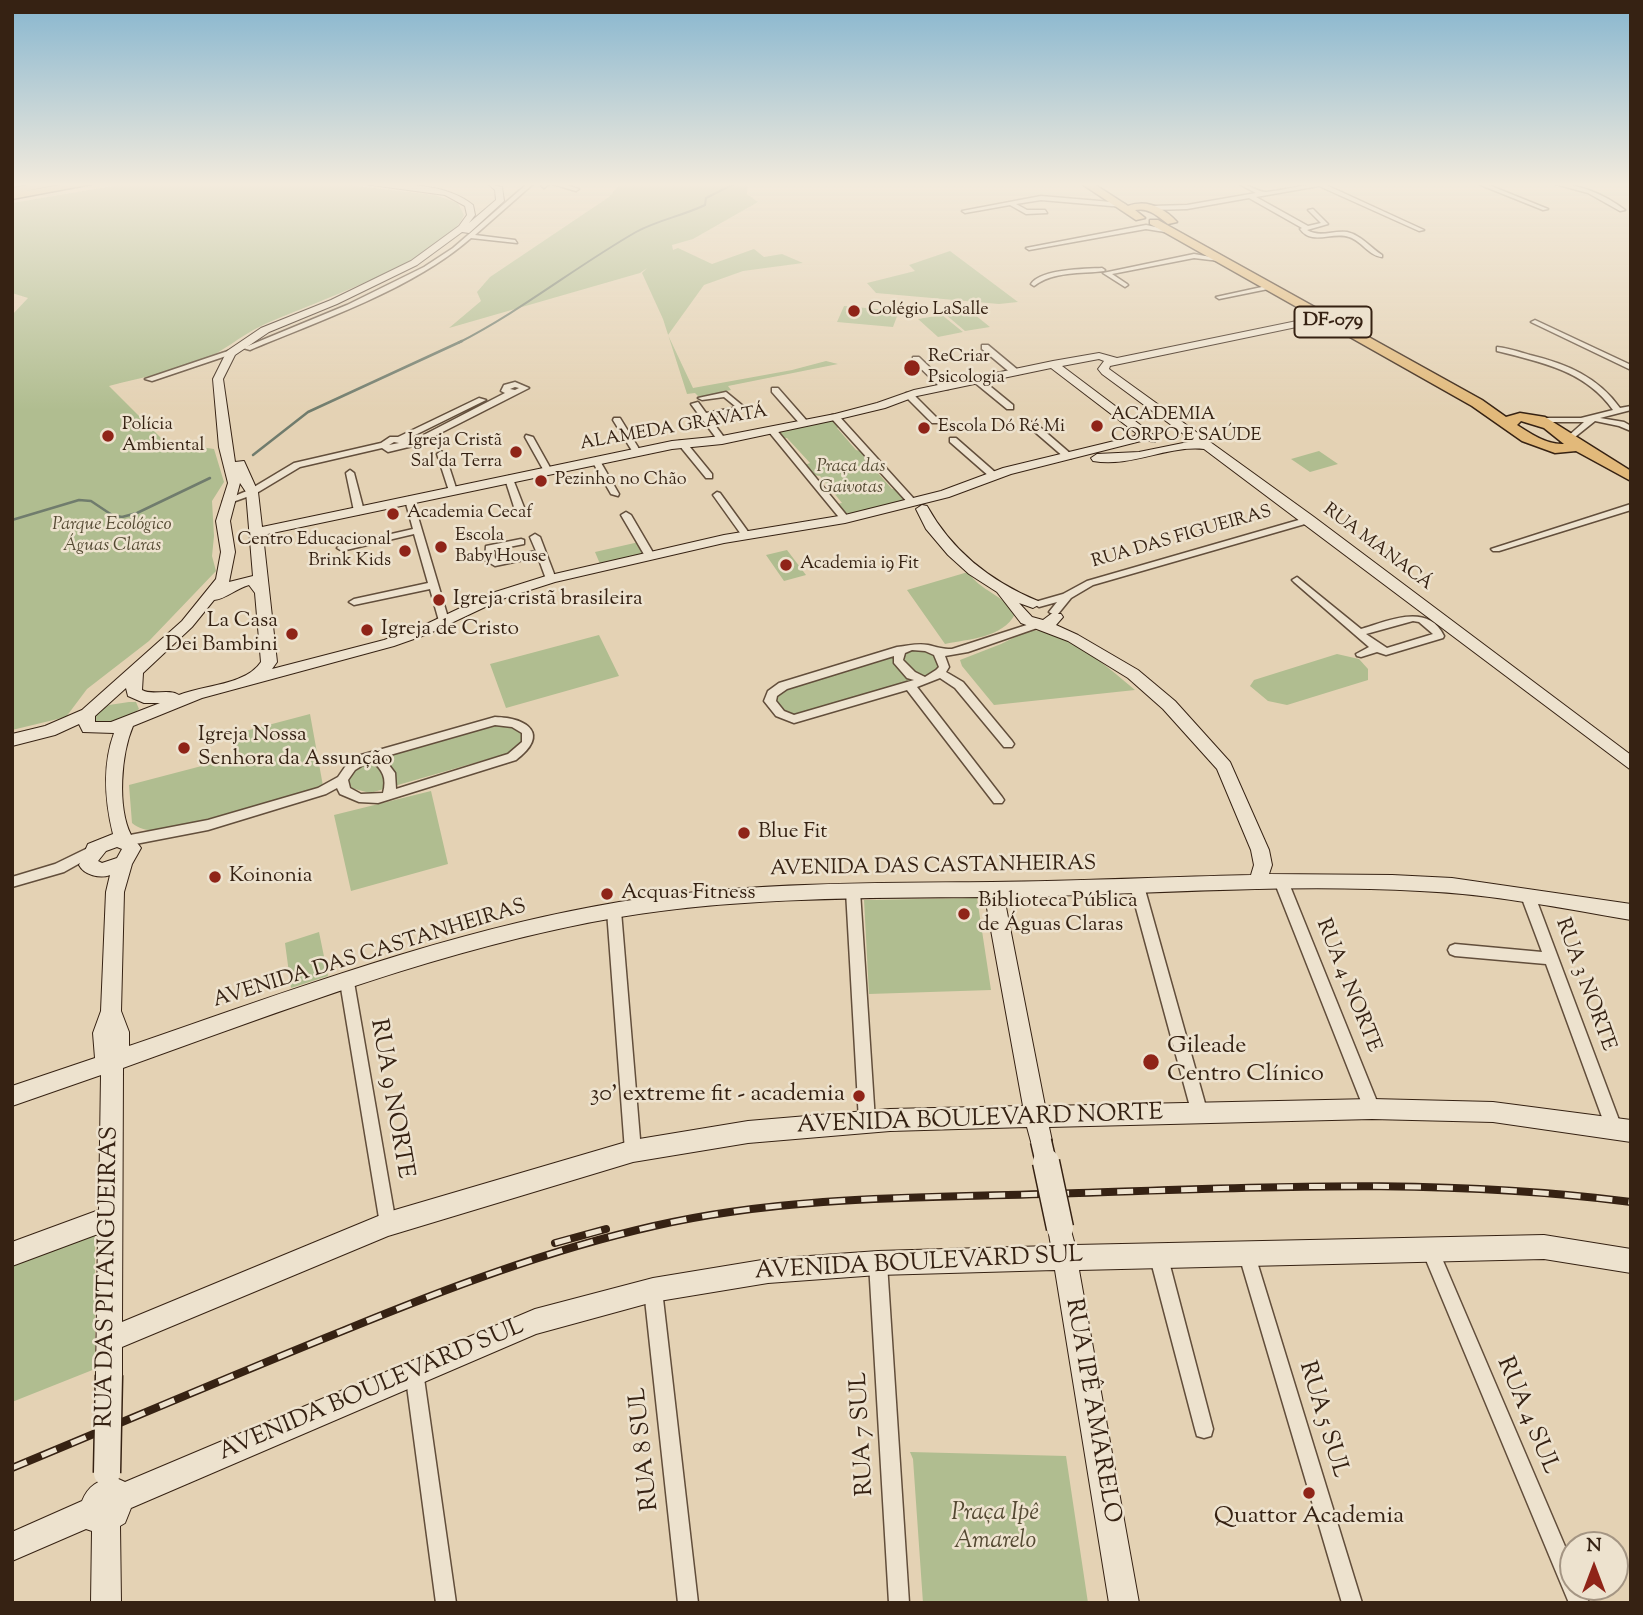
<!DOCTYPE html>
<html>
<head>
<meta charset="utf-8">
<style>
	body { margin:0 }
	#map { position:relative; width:1643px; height:1615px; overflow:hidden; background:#e4d2b4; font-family:"Sorts Mill Goudy",serif }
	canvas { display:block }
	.frame { position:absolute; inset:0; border:14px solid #362213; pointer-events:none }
	.north { position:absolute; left:1559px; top:1531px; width:70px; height:70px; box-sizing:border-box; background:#ede2ce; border:2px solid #a49583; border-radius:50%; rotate:0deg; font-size:19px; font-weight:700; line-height:28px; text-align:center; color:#362213 }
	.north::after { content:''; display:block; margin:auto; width:24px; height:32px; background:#8f2418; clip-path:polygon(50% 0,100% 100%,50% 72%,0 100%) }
</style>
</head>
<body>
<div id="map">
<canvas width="1643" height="1615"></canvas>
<div class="frame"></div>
<div class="north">N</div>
</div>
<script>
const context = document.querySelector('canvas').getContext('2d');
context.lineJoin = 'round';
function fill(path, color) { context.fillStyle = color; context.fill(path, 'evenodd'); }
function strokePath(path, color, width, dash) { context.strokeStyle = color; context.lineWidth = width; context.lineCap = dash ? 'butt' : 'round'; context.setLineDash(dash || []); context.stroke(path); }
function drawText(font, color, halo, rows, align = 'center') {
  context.font = font + ' "Sorts Mill Goudy",serif'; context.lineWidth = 5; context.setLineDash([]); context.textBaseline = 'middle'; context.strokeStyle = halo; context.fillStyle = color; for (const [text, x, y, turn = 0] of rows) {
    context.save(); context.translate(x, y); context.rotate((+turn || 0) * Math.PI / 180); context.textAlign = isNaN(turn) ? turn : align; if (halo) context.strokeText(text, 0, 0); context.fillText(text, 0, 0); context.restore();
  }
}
fill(new Path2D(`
	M124,184H340L435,195L458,203L464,215C447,259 305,305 261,326C240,336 223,352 201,361C172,372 139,378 109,386L165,442L214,449L224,482L212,501L214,536L212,556L216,571L149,641L87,689L66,717L12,730V315L28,298L12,293V203Z
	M620,184H748L747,194L758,202L693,239L672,245L673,250L678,248L712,264L754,249L764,257L782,254L803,263L743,271L704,285L668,335L693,388L792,370L826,361L838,364L728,386L731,390L699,397L695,393L687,394L663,319L642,273L647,268L640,273L449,328L481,301L477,292L490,277L609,197Z
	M950,251L1018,302L999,304L876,293L867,283L915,271L909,265Z
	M844,306L899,311L893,327L837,322Z
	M969,310L990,327L965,331L945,314Z
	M942,315L963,332L938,337L918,319Z
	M833,420L841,426L837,428L856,450L864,452L874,463L870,464L892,489L898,488L906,499L904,501L851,514L843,512L837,504L842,503L820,476L813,475L805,465L810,463L787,438H783L779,434L781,431Z
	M1319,451L1338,464L1310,472L1291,459Z
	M639,542L648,552L600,564L595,552Z
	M787,550L806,575L784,581L766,555Z
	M968,572C980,591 1004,595 1015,614C1003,638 968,639 945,644L907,590Z
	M1029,630C1068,630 1106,666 1135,690L994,705L962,666L960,660L1001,644Z
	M599,635L619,676L506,708L490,664Z
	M912,647L939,653L940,673L905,687L901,683L815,709L818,713L782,716L772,694L777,689Z
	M1337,654L1359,659L1368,669V680L1287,705L1268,701L1250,686L1254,680Z
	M129,702H136L139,709L126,721L92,724L93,716L109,705Z
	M310,714L323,786L176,828C160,830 145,834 132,823L129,785L236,757L234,734Z
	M492,724L510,725L524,732V739L516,751L370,793L351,788L346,781L350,771L367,759Z
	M431,791L448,864L351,891L334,815Z
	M977,898L991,990L869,994L864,900Z
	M319,932L328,976L291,988L285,943Z
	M95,1235V1369L12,1402V1266Z
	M910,1452L1066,1456L1088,1603H923L913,1459Z`), '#b0bd90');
strokePath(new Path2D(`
	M458,343C521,311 575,267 636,232C658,220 682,216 705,205L706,198L734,184`), '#707c6d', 2);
strokePath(new Path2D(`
	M253,455L308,412L462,341
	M12,520L79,500L91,501L112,515L122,517L137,513L210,478`), '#707c6d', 2.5);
const street = new Path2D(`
	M527,184H533L475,235L515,240L517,243L471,238C413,289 321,320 250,350L243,348L347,305L424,267L453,248Z
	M543,184H549L544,188L541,186Z
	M552,184H563L579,189L576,191Z
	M1239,184C1249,184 1257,192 1266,192C1286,190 1304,184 1324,184L1424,230L1419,231L1319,186L1256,197L1308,226L1321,223L1308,210L1313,209L1328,224L1307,230C1320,238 1333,230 1347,232C1361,235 1371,248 1382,255V257C1369,256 1362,241 1349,237C1332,231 1312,246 1300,229L1302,228L1249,198L1187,209L1152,210L1149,208L1152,206L1187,205L1256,193Z
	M1478,184H1486L1548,209L1543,210Z
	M1555,184C1581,184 1605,195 1625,210L1620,211L1588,193Z
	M1041,196L1123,203L1126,205L1123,207L1041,200L1016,204L1027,210H1045L1047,213L1026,214L1010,205L965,213L962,211Z
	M1146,225L1174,231L1171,233L1146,229L1029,250L1026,248Z
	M1194,254L1222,259L1219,261L1194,258L1112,274L1127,284L1128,285L1125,287L1103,273Z
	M1102,268L1105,270L1104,271C1081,274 1053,271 1034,286L1031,284C1041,269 1084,269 1102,268Z
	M1271,285L1274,287L1273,288L1219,299L1216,297Z
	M1535,320L1631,365V370L1533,323L1531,322Z
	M982,345H988L1018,370V374H1012L982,349Z
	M1497,347C1508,348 1520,352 1530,355C1567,364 1598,377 1620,408L1631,406V410L1600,418L1624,422L1631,426V431L1619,426L1595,421L1570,441H1567V437L1584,422H1533V418H1581L1613,410C1586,371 1541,362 1497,351Z
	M228,351L235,353L152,381L145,379Z
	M913,357H919L948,385V389H942L913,361Z
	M974,378H980L1013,405V409H1007L974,382Z
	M515,382L529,388L417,445L388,452L382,448L300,467L255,494L227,504L223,501L249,490L294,463L381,443L390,437H398L479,398L486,400L407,439L408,442L412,441L505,393L501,391L504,385ZM515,387L519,388L515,390L510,389ZM394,442L399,443L389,445Z
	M772,388H778L807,421V425H801L772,392Z
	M726,392L743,406L739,412L709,417L726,440L722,442H719L691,404L698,402L706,413L733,408L735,406L724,397L702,400L698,398Z
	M906,393H912L938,419V423H932L906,397Z
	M832,415H838L915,500V504H909L832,419Z
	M614,418H620L641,452L640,454H634L613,420Z
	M1028,422H1034L1071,454V458H1065L1028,426Z
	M769,428H775L848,517V521H842L769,432Z
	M526,435L533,437L552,471L551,473L544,471L525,437Z
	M950,438H956L996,473V477H990L950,442Z
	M679,441H685L712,474V478H706L679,445Z
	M441,451L445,454L457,491L456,493L449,491L437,454Z
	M596,458L600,461L619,494L618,496L611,494L592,461Z
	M350,470L354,473L364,511L359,514L354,511L346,473Z
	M509,476L513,479L525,510L523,512H517L515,510L505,479Z
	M717,492L720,493L749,533V537H743L713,495Z
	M409,497L413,500L449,621L448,623H440L439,621L430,589L354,605L349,602L354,599L428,583L414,534L342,551L337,548L339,546L413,529L405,500Z
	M1631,504V510L1499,551H1493L1491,549Z
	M626,512L631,515L655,556L653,558H647L645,556L621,515Z
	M1309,517L1312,518V522L1093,585L1071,598L1058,614L1054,615L1049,612L1057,602L1039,607L1034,604L1035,602L1063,594L1087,581Z
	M535,534L540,537L556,579L554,581L551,582L546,579L538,557L495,566L485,560L486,546L521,539L524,540V544L494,550L495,559L536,551L530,537Z
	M1297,577L1361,629C1388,621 1428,602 1444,636L1443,638L1386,655L1377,652L1361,657L1357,656L1356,654L1369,647L1294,582L1292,580ZM1413,621L1419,622L1433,634L1387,648L1366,634Z
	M1036,622L1040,623V627L968,652L945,656L949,667L946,672L963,682L1012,741L1014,744L1012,747H1004L955,688L940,678L917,687L1002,797L1004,800L1002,803H994L907,690L794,723L776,716L764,701L768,691L779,683L897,647C908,646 917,643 928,645C937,647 942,649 952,649ZM912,650L925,651L934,655L939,667L936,670L925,677L915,672L903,660L905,653ZM894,656V663L907,678L914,680L794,715L784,711L776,701L777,696L787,689Z
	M495,717C528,718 550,734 516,760L378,803L359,802L340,794L337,788L326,794L208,830L125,846L121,844L119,841L121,838L125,836L208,820L318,788L338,777L347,764L361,755ZM495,725L512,727L522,733V742L508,754L396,789L395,773L383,757ZM371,760C383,770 387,778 383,793L361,794L350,788L348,780L355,770Z
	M92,846L96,848L98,851L96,854L64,872L12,887V877L55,864Z
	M1281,876L1286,877L1288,881L1380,1109L1377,1114L1372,1116L1367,1114L1364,1109L1274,881L1276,877Z
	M1137,881L1142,882L1144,886L1208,1114L1205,1119L1200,1121L1195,1119L1192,1114L1130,886L1132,882Z
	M853,886L858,887L860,891L875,1121L873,1126L867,1128L861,1126L859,1121L846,891L848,887Z
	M1528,891L1533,892L1535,896L1622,1128L1620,1133L1614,1135L1608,1133L1606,1128L1546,964L1455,956L1450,954L1448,950L1450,946L1455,944L1542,952L1521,896L1523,892Z
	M614,906L619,907L621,911L641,1151L639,1156L633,1159L627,1156L625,1151L607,911L609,907Z
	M347,976L352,978L354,982L396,1224L394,1230L388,1232L382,1230L380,1224L340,982L342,978Z
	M1429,1240L1435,1242L1573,1565V1587H1583L1589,1603H1569L1421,1248L1423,1242Z
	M1246,1244L1252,1246L1254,1252L1362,1603H1342L1238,1252L1240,1246Z
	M1158,1245L1164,1248L1167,1254L1213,1429L1211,1436L1204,1438L1197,1436L1195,1429L1149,1254L1152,1248Z
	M878,1254L884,1257L887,1263L909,1603H889L869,1263L872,1257Z
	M653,1281L659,1284L662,1290L698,1603H678L644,1290L647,1284Z
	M414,1362L420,1365L423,1371L456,1603H436L405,1371L408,1365Z`);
const secondary = new Path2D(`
	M364,184C399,184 445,182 473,205L475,215L469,223L496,200L495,190L488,184L502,187L504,201L469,233L462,232L417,265L337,304L269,332L235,355L223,379L235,462L244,461L258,492L262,527L672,441L722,436L835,414L877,403L914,390L1053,361L1099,353L1117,358L1326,315L1330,316V320L1110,366L1109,369L1314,517L1631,755V770L1204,449C1167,445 1131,468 1093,461L1091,458L1097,454L1139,452L1193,441L1102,374L1098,369L1104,361L1099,359L1062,366L1155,436V442L1145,440L1011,474L949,497L845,523L724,543L555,582L502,599L428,634L394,646L202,698L133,726C121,754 117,807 131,835C133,840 138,843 141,848L132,864L124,892L121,1011L129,1032V1046C289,991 451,930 619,902C742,882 868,883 992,882C1078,881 1165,877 1251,875L1254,865L1251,850L1217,769L1163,709L1128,678L1068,641L1021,623L997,592L969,574L948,555L926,529L916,509L922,505L927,506C952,551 990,581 1038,601L1040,604L1033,608L1019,603L1032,617L1043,620L1051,614H1061L1063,617L1056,625L1078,635L1138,670L1175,701L1230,762L1269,850L1272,865L1269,874L1392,875L1452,878L1631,904V920C1561,908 1491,894 1420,891C1281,883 1142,895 1004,897L1045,1106L1372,1099L1493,1102L1631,1120V1142L1493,1122L1372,1119L1049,1127L1052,1141L1049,1149L1041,1152L1033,1149L1027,1127L890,1131L748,1143L633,1162L388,1236L122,1347V1375L118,1384L109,1388L100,1384L96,1375L98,1234L12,1266V1242L99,1210L101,1075L12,1106V1086L95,1058L93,1033L101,1011L106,892L110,875C100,879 84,875 79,865L88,844L113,834C105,801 102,766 114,733L83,732L79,724L55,735L12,746V734L45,726L82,710L182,621L216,579L221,552L216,521L228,483L219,447L213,379L227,351L261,328L331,300L411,261L459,226L467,215L465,206L445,195ZM1051,368L1136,433L1135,436L1003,468L941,491L845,515L724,535L546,576L492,593L418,628L384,640L272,669L277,662L263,535L672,449L722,444L835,420L885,408L917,396ZM240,483L246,492L253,576L229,582L235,552L230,521ZM249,585L255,593L261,662C246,685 204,685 179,695C168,688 153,696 142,690L143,673L192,627L214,600C226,599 237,588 249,585ZM126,688L128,696L144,703H160L111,722H95V716ZM117,847L122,849L117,858L102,863L98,861L106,851ZM985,897L1023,1106L890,1109L748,1121L633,1140L388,1212L122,1322L123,1068C285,1010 449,946 620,917C740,897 863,898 985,897Z
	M1060,1216L1068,1220L1075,1245L1544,1235L1631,1249V1273L1544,1259L1079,1270L1139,1603H1109L1055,1270L878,1275L768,1283L653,1302L536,1334L131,1508L125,1523L120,1526L121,1603H91L92,1531L86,1529L12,1561V1532L82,1501C88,1486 98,1480 114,1477L125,1482L535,1309L653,1278L768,1259L878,1251L1051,1246L1048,1228L1052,1220Z`);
const primary = new Path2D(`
	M68,184H92L12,199V193Z
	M1082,184H1094L1128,206C1147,199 1164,208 1177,222L1168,224C1158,216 1148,207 1135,210L1145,218L1136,220Z
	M1150,220H1158L1482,400L1506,417L1520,413L1545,417L1631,471V481L1576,451L1555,453L1522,441L1472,406L1150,224ZM1521,421L1544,428L1564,444C1547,445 1531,434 1517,425Z`);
const highway = new Path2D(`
	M35,184H59L12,194V188Z`);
strokePath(street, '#624e3b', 3);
strokePath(secondary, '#362213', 2);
strokePath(primary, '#362213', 3);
strokePath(highway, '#362213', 2);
fill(street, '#ede2ce');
fill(secondary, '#ede2ce');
fill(primary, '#e2b97a');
fill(highway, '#e2b97a');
const rail = new Path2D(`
	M555,1243L606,1229
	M12,1468C123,1422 233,1375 345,1330C445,1289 548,1250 654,1226C794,1194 937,1198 1079,1193C1268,1187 1443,1178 1631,1202`);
strokePath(rail, '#362213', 8);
strokePath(rail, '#ede2ce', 5, [16]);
const secondaryBridgeFar1 = new Path2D(`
	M1041,1141L1046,1163`);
const secondaryBridge = new Path2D(`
	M1046,1162L1060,1228
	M107,1473L109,1375`);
strokePath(secondaryBridgeFar1, '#362213', 23, []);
strokePath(secondaryBridge, '#362213', 29, []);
strokePath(secondaryBridgeFar1, '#ede2ce', 20);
strokePath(secondaryBridge, '#ede2ce', 26);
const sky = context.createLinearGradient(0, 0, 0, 410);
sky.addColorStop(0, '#87b6cf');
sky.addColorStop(0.45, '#f3ebdd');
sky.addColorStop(1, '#f3ebdd00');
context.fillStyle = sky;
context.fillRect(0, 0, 1643, 410);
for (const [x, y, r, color] of [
	[854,311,7,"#8f2418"],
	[912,368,9,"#8f2418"],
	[1097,426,7,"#8f2418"],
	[924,428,7,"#8f2418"],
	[108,436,7,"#8f2418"],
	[516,452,7,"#8f2418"],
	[541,481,7,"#8f2418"],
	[393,514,7,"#8f2418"],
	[441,547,7,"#8f2418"],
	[405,551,7,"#8f2418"],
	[786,565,7,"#8f2418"],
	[439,600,7,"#8f2418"],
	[367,630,7,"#8f2418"],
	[292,634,7,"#8f2418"],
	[184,748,7,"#8f2418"],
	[744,833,7,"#8f2418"],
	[215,877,7,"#8f2418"],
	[607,894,7,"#8f2418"],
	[964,914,7,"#8f2418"],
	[1151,1062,9,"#8f2418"],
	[859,1096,7,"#8f2418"],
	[1309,1493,7,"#8f2418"]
]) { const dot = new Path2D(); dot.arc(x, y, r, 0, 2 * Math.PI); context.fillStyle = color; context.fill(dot); strokePath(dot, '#ede2ce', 2.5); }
drawText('18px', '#362213', '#ede2ce', [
	["Colégio LaSalle",868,311],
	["ReCriar",928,358],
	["Psicologia",928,379],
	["ACADEMIA",1111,416],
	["CORPO E SAÚDE",1111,437],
	["Polícia",122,426],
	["Ambiental",122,447],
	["Escola Dó Ré Mi",938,428],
	["Igreja Cristã",502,442,"right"],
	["Sal da Terra",502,463,"right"],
	["Pezinho no Chão",555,481],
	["Academia Cecaf",407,514],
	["Escola",455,537],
	["Baby House",455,558],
	["Centro Educacional",391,541,"right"],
	["Brink Kids",391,562,"right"],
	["Academia i9 Fit",800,565]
], 'left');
drawText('18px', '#362213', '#ede2ce', [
	["ALAMEDA GRAVATÁ",674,429,-10],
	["RUA DAS FIGUEIRAS",1182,538,-16],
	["RUA MANACÁ",1377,548,37]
]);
drawText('italic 18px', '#544932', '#ede2ce', [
	["Praça das",851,468],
	["Gaivotas",851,489],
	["Parque Ecológico",112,526],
	["Águas Claras",112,547]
]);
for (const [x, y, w] of [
	[1333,322,77]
]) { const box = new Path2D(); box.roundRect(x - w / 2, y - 15.5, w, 31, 5); context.fillStyle = '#ede2ce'; context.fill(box); strokePath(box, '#362213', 2); }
drawText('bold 19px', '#362213', null, [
	["DF-079",1333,322]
]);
drawText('21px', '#362213', '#ede2ce', [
	["Igreja cristã brasileira",453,600],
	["La Casa",278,622,"right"],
	["Dei Bambini",278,646,"right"],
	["Igreja de Cristo",381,630],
	["Igreja Nossa",198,736],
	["Senhora da Assunção",198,760],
	["Blue Fit",758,833],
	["Koinonia",229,877],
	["Acquas Fitness",621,894],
	["Biblioteca Pública",978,902],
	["de Águas Claras",978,926]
], 'left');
drawText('21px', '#362213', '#ede2ce', [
	["AVENIDA DAS CASTANHEIRAS",933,868,-1],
	["AVENIDA DAS CASTANHEIRAS",370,955,-17],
	["RUA 3 NORTE",1584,985,70],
	["RUA 4 NORTE",1347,986,68]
]);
drawText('24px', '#362213', '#ede2ce', [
	["Gileade",1167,1048],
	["Centro Clínico",1167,1076],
	["30' extreme fit - academia",845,1096,"right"],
	["Quattor Academia",1309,1518,"center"]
], 'left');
drawText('24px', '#362213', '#ede2ce', [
	["RUA 9 NORTE",390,1099,80],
	["AVENIDA BOULEVARD NORTE",980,1121,-2],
	["AVENIDA BOULEVARD SUL",919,1265,-3],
	["RUA DAS PITANGUEIRAS",109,1277,-89],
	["AVENIDA BOULEVARD SUL",372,1391,-23],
	["RUA IPÊ AMARELO",1091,1411,80],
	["RUA 4 SUL",1526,1416,67],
	["RUA 5 SUL",1322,1420,73],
	["RUA 7 SUL",864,1434,-93],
	["RUA 8 SUL",646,1449,-96]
]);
drawText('italic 24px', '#544932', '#ede2ce', [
	["Praça Ipê",995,1515],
	["Amarelo",995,1543]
]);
</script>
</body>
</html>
